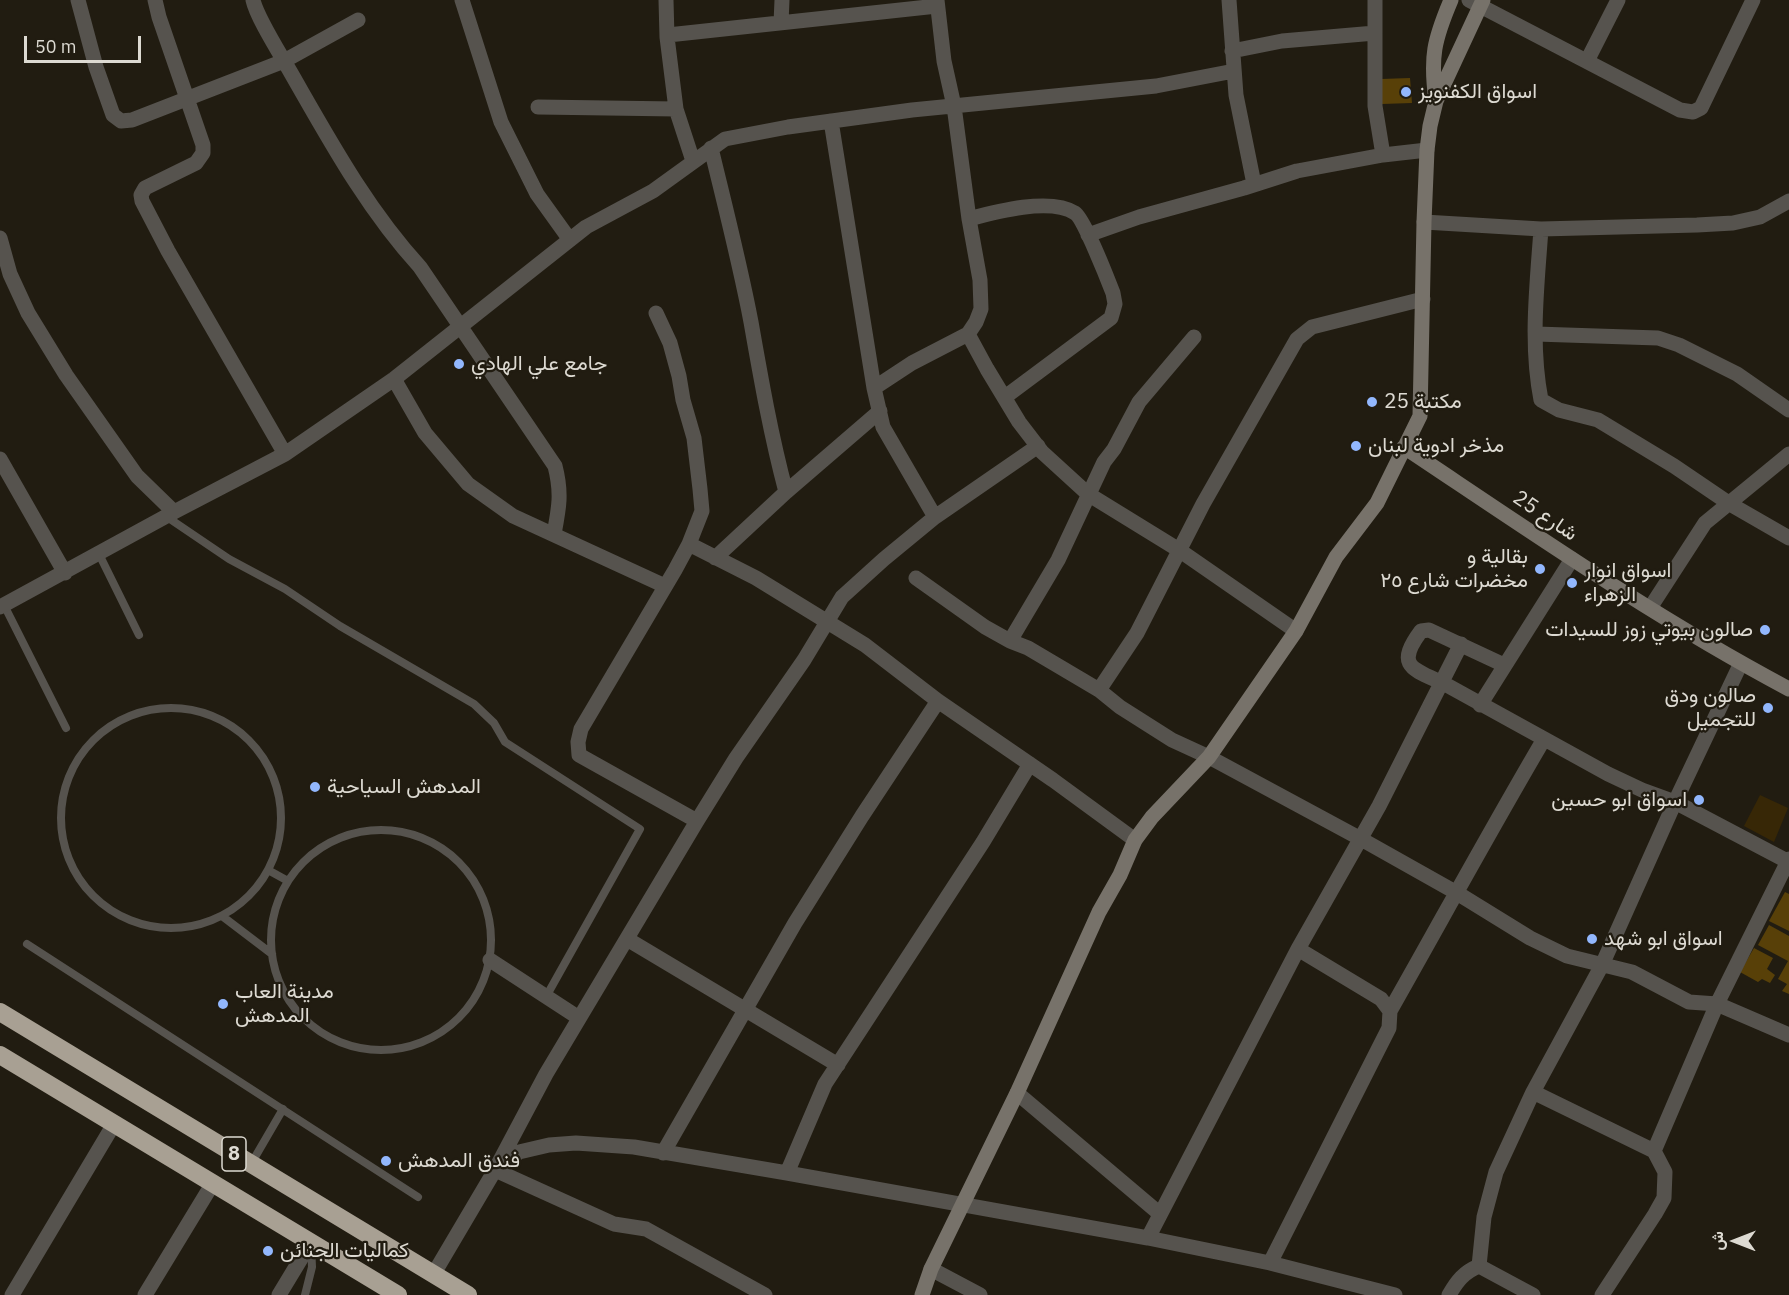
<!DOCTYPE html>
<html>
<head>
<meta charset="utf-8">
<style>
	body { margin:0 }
	#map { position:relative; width:1789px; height:1295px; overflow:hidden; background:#211c11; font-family:"IBM Plex Sans",Vazirmatn,sans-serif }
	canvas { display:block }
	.north { position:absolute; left:1705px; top:1211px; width:60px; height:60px; -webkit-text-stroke:4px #211c11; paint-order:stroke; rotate:270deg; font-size:16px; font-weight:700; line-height:24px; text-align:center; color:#dddad2 }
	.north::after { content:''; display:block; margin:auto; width:21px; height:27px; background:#dddad2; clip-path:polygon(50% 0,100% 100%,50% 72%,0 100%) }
	.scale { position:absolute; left:24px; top:36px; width:117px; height:27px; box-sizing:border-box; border:3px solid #dddad2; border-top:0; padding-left:8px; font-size:18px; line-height:21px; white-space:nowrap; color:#dddad2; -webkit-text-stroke:4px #211c11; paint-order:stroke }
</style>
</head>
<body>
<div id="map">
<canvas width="1789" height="1295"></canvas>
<div class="north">ش</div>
<div class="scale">50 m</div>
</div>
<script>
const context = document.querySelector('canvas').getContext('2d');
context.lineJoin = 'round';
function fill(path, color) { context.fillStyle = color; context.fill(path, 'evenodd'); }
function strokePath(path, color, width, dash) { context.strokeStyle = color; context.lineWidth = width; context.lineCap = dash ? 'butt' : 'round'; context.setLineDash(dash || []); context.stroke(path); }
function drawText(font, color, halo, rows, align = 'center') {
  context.font = font + ' "IBM Plex Sans",Vazirmatn,sans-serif'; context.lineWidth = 4.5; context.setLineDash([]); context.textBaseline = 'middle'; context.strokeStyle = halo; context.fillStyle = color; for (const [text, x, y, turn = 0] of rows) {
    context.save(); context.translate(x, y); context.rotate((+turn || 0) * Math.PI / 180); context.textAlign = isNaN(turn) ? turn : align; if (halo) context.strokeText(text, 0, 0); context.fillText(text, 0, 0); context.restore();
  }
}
fill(new Path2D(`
	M1760,795L1788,808L1774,842L1744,826Z`), '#372706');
fill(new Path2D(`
	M1410,78L1412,103L1382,104L1381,79Z
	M1785,892L1789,894V931L1769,921Z
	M1769,925L1789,936V994L1782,991L1787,984L1778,979L1788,961L1758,945Z
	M1754,948L1773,958L1767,969L1775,975L1770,983L1762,979L1758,982L1740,972Z`), '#584008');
strokePath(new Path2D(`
	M167,517L229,559L285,589L340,626L474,704L494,723L505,742L640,829L547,995
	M99,554L139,635
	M4,605L66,728
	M61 818a110 110 0 1 1 220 0a110 110 0 1 1-220 0Z
	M271 940a110 110 0 1 1 220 0a110 110 0 1 1-220 0Z
	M268,870L288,881
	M222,916L272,954
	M27,944L418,1197
	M251,1164L283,1109
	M305,1295L312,1267L311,1245`), '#56534e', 8);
strokePath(new Path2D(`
	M78,0L96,67L113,115L121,121L132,120L284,61L358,20
	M155,0L159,17L203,145V153L196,163L145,188L141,195L142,201L168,251L285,454
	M253,0C257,18 281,55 291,73C330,141 367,209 420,267L555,466C562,493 559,508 554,534
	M462,0L501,122L537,194L570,240
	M666,0L667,37L676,109L693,161
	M1229,0L1236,95L1254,184
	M1375,0V106L1383,155
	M1469,0L1680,110L1693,112L1701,108L1753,0
	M781,23L782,0
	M668,35L937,6
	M1232,51L1282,41L1375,33
	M1587,61L1618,0
	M538,107L676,109
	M831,121L874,388L912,363L968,334L976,322L981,309L980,280L969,219L954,106L944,61L937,0
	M711,148C725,206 740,264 751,322C761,379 771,436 786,492
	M969,219C995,212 1050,197 1075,213C1084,219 1108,280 1113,293L1115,304L1111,318L1005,397
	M1424,222L1541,229L1697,225L1733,223L1760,217L1789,201
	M1541,229C1537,286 1530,344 1541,400L1559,410L1598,420L1674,466L1730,504L1789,538
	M1088,235L1139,217L1244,188L1297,171L1383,155L1427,150
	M0,238L10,274L28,313L66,375L137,476L174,512
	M656,313L670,343L679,376L683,400L694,438L700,489L702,511L689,544L675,570L581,729L578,742L579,755L697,821
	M968,334L987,369L1019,422L1042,452L1088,494L1179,550L1296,631
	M1536,334L1658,338L1679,345L1737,374L1789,410
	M394,379L425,433L468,484L513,516L665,586
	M874,388L883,427L935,517
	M0,459L65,573
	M689,544L756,578L865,645L938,701L1053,780L1135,840
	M715,558L786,492L880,411
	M916,578L985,627L1010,641L1058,560L1104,462L1114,449L1139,402L1194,337
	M0,607L174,512L285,454L394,379L586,227L653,191L725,139L788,127L912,110L1156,86L1234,71
	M1650,608L1705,523L1789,454
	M1010,641L1028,648L1099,690L1120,707L1172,740L1209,757L1361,839L1457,893L1530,938L1567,956L1632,972L1689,1002L1717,1004L1789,1035
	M1504,665L1429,630L1421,631C1395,666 1412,669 1443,683L1608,774L1642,790L1675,802L1789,862
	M1099,690L1137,633L1203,504L1297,339L1312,327L1423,299
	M1480,705L1572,559
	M627,939L838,1065
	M490,960L579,1018
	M1390,1011C1441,921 1491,829 1544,739
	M1533,1092L1654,1151L1665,1172L1664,1198L1655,1214L1602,1295
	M1017,1093L1160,1214
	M1654,1151L1717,1004L1789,859
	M663,1153L795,923L862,816L938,701
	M787,1173L825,1084L983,842L1030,764
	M1148,1238L1298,949L1379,806L1461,644
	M1270,1263L1389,1028L1390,1011L1381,999L1298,949
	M1479,1266L1484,1217L1496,1172L1533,1092L1602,965L1675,802L1741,663
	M931,1269L980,1295
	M433,1275L495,1170L546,1074L697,821L736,758L804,660L842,597L884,559L935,517L1038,446
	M12,1295L114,1124
	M145,1295L213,1183
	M279,1295L311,1242
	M765,1295L646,1229L614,1224L495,1170L519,1152L549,1145L576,1143L634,1147L787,1173L1148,1238L1270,1263L1395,1295
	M1449,1295C1457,1281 1464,1272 1479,1266L1533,1295`), '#56534e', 15);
strokePath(new Path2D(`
	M1436,101C1430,57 1434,40 1451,0
	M1404,447C1530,531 1655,618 1789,689
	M922,1295L931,1269L1017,1093L1099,912L1120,875L1135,840L1152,817L1209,757L1296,631L1336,557L1377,503L1420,416L1424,222L1427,150L1430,126L1436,101L1483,0`), '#77726a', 15);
strokePath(new Path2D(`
	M0,1012L468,1295
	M0,1055L398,1295`), '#a8a093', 18);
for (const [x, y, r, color] of [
	[1406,92,6,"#92b7fd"],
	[459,364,6,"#92b7fd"],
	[1372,402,6,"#92b7fd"],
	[1356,446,6,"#92b7fd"],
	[1540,569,6,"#92b7fd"],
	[1572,583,6,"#92b7fd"],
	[1765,630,6,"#92b7fd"],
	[1768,708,6,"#92b7fd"],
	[315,787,6,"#92b7fd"],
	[1699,800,6,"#92b7fd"],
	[1592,939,6,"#92b7fd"],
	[223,1004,6,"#92b7fd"],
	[386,1161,6,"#92b7fd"],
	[268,1251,6,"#92b7fd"]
]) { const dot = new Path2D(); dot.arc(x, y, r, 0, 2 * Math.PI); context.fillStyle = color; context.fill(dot); strokePath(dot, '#211c11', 2); }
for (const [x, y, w] of [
	[234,1154,24]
]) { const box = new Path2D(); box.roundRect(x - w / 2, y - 17, w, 34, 4.5); context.fillStyle = '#211c11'; context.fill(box); strokePath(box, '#dddad2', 1.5); }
drawText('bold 20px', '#dddad2', null, [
	["8",234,1154]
]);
drawText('21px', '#dddad2', '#211c11', [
	["اسواق الكفنويز",1418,92],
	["جامع علي الهادي",471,364],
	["مكتبة 25",1384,402],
	["مذخر ادوية لبنان",1368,446],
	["بقالية و",1528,557,"right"],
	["مخضرات شارع ٢٥",1528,581,"right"],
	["اسواق انوار",1584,571],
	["الزهراء",1584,595],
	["صالون بيوتي زوز للسيدات",1753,630,"right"],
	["صالون ودق",1756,696,"right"],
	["للتجميل",1756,720,"right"],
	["المدهش السياحية",327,787],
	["اسواق ابو حسين",1687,800,"right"],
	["اسواق ابو شهد",1604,939],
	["مدينة العاب",235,992],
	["المدهش",235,1016],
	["فندق المدهش",398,1161],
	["كماليات الجنائن",280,1251]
], 'left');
drawText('21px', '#dddad2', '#211c11', [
	["شارع 25",1545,516,34]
]);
</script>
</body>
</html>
